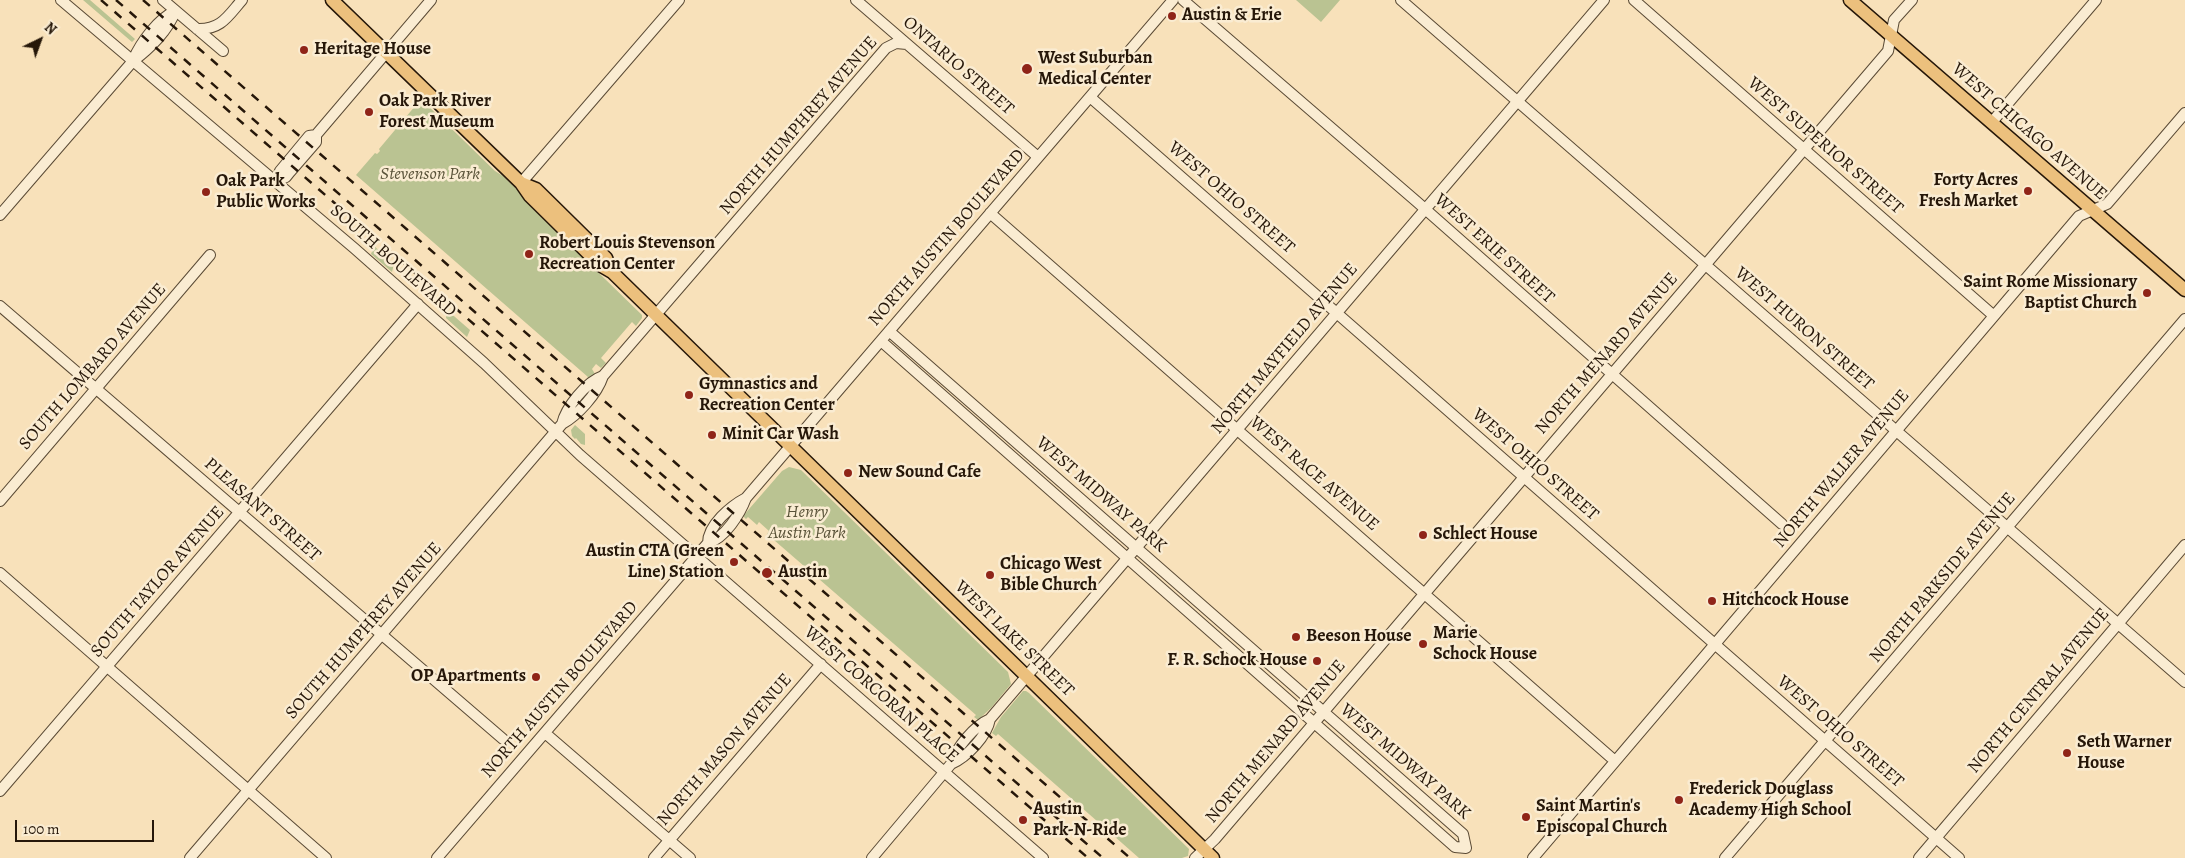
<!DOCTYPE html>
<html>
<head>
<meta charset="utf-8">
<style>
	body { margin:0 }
	#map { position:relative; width:2185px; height:858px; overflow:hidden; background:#f8e1ba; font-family:Alegreya,serif }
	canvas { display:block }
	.north { position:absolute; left:15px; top:15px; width:50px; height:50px; -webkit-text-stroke:4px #faecd2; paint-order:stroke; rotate:42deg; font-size:14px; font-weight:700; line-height:20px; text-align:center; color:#261709 }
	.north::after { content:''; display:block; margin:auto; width:18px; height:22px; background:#261709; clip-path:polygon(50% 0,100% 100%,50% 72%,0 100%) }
	.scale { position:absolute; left:15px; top:820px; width:139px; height:22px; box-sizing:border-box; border:2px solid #261709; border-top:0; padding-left:6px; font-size:15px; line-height:18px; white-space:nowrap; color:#261709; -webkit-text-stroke:4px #faecd2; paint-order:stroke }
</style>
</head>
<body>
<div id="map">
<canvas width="2185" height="858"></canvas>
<div class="north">N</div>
<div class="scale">100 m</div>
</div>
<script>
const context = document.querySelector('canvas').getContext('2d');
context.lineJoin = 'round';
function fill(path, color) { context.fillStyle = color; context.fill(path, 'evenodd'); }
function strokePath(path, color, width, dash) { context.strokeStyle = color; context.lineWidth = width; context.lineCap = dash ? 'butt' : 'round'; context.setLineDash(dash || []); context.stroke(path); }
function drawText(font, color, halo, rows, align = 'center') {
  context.font = font + ' Alegreya,serif'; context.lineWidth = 5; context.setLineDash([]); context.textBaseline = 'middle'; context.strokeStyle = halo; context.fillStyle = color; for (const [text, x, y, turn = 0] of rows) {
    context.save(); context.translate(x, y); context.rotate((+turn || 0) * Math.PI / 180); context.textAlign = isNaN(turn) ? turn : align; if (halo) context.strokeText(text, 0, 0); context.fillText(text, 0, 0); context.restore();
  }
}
fill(new Path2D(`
	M83,0H90L135,39L132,42Z
	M1296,0H1340L1321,22Z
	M421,99L495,171L503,176L530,202L532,208L642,315V318L636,326L632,322L601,358L606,363L601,368L596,364L592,369L595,374L589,381L587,379L588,377L356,175L375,153L377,154L380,151L379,149Z
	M374,246L394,264L392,272L371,254Z
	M447,310L470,330L467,337L446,318Z
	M575,425L585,434V445L581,444L576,438L575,439L572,436L571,430Z
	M789,467L801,470L1008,672L1011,684L991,708L978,720L974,717L976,715L767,534L769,531L759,522L757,525L748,517L746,519L743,516L782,471Z
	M1023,691H1026L1029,693L1189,849L1188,856L1182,858H1139L998,734L996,736L992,733L1001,717Z`), '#bac392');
const minor = new Path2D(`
	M61,0L354,248L484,363L580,455L1043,858
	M163,0L223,51
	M856,0L1038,157
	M1183,0L1416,201L1782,524
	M1401,0L2185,682
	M1634,0L1994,316
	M197,29C221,30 228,16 242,0
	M133,60C141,42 158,19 175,11
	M1090,97L1959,858
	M1992,122L2096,0
	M276,181L280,171L309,136L316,135L431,0
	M276,181L286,177L290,172L316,142V135
	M521,183L679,0
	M990,213L1615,761
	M0,215L133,61C149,49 169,30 175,11
	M0,306L503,739
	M881,341L1455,847L1466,848L1463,834L889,331
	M562,424C566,407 586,382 603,376
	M0,501L210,255
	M708,543C708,525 731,506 746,498
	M0,573L326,858
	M545,733L690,858
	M951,764C967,757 987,736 990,719
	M0,791L418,304
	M190,858L562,424C578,415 597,394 603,376L886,48L896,43L907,44
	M437,858L708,543C725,538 740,514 746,498L1173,0
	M654,858L821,664
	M872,858L951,764C956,748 974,726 990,719L1604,0
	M1195,858L1215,839L1888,51L1894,20L1912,0
	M1533,858L2079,216L2107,204L2185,113
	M1725,858L2185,319
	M1919,858L2185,545`);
const major = new Path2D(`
	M332,0L521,183L530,196L600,265L612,272L1213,858
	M1850,0L2185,290
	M521,183L536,189L606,258L612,272`);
strokePath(minor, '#5a4a35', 12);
strokePath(major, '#261709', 15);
strokePath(minor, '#faecd2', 10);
strokePath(major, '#ecc07d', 12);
strokePath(new Path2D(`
	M101,0L1088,858
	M116,0L1103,858
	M143,0L1130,858`), '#261709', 2.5, [9, 9]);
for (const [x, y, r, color] of [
	[1172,16,5,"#8f2418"],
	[304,50,5,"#8f2418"],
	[1027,69,6,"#8f2418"],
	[369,112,5,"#8f2418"],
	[2028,191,5,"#8f2418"],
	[206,192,5,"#8f2418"],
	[529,254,5,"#8f2418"],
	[2147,293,5,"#8f2418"],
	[689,395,5,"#8f2418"],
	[712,435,5,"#8f2418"],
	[848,473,5,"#8f2418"],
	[1423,535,5,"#8f2418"],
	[734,562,5,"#8f2418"],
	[767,573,6,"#8f2418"],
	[990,575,5,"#8f2418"],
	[1712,601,5,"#8f2418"],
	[1296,637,5,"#8f2418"],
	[1423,644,5,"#8f2418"],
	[1317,661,5,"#8f2418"],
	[536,677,5,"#8f2418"],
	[2067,753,5,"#8f2418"],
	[1679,800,5,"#8f2418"],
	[1526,817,5,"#8f2418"],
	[1023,820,5,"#8f2418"]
]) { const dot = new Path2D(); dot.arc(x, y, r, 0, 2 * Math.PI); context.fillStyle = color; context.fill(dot); strokePath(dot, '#faecd2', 2); }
drawText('bold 18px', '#261709', '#faecd2', [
	["Austin & Erie",1182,16],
	["Heritage House",314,50],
	["West Suburban",1038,59],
	["Medical Center",1038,80],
	["Oak Park River",379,102],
	["Forest Museum",379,123],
	["Forty Acres",2018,181,"right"],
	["Fresh Market",2018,202,"right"],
	["Oak Park",216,182],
	["Public Works",216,203],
	["Robert Louis Stevenson",539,244],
	["Recreation Center",539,265],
	["Saint Rome Missionary",2137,283,"right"],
	["Baptist Church",2137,304,"right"],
	["Gymnastics and",699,385],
	["Recreation Center",699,406],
	["Minit Car Wash",722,435],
	["New Sound Cafe",858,473],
	["Schlect House",1433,535],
	["Austin CTA (Green",724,552,"right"],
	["Line) Station",724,573,"right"],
	["Chicago West",1000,565],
	["Bible Church",1000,586],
	["Austin",778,573],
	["Hitchcock House",1722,601],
	["Marie",1433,634],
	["Schock House",1433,655],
	["Beeson House",1306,637],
	["F. R. Schock House",1307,661,"right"],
	["OP Apartments",526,677,"right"],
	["Seth Warner",2077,743],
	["House",2077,764],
	["Frederick Douglass",1689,790],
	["Academy High School",1689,811],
	["Saint Martin's",1536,807],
	["Episcopal Church",1536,828],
	["Austin",1033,810],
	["Park-N-Ride",1033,831]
], 'left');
drawText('18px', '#261709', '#faecd2', [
	["ONTARIO STREET",958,66,41],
	["NORTH HUMPHREY AVENUE",799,126,-49],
	["WEST CHICAGO AVENUE",2029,132,41],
	["WEST SUPERIOR STREET",1825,146,41],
	["WEST OHIO STREET",1231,198,41],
	["NORTH AUSTIN BOULEVARD",947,238,-49],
	["WEST ERIE STREET",1494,249,42],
	["SOUTH BOULEVARD",393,261,41],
	["WEST HURON STREET",1804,329,41],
	["NORTH MAYFIELD AVENUE",1285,349,-50],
	["NORTH MENARD AVENUE",1607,354,-49],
	["SOUTH LOMBARD AVENUE",93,367,-49],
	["WEST OHIO STREET",1535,465,41],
	["NORTH WALLER AVENUE",1842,469,-50],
	["WEST RACE AVENUE",1314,474,41],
	["WEST MIDWAY PARK",1101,495,41],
	["PLEASANT STREET",262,510,41],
	["NORTH PARKSIDE AVENUE",1943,578,-50],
	["SOUTH TAYLOR AVENUE",158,582,-49],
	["SOUTH HUMPHREY AVENUE",364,631,-49],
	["WEST LAKE STREET",1014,639,44],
	["NORTH AUSTIN BOULEVARD",560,690,-49],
	["NORTH CENTRAL AVENUE",2039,691,-50],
	["WEST CORCORAN PLACE",881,695,41],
	["WEST OHIO STREET",1840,732,41],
	["NORTH MENARD AVENUE",1276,742,-50],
	["NORTH MASON AVENUE",725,750,-49],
	["WEST MIDWAY PARK",1405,762,41]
]);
drawText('italic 18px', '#5a5339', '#faecd2', [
	["Stevenson Park",430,175],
	["Henry",807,513],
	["Austin Park",807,534]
]);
</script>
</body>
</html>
